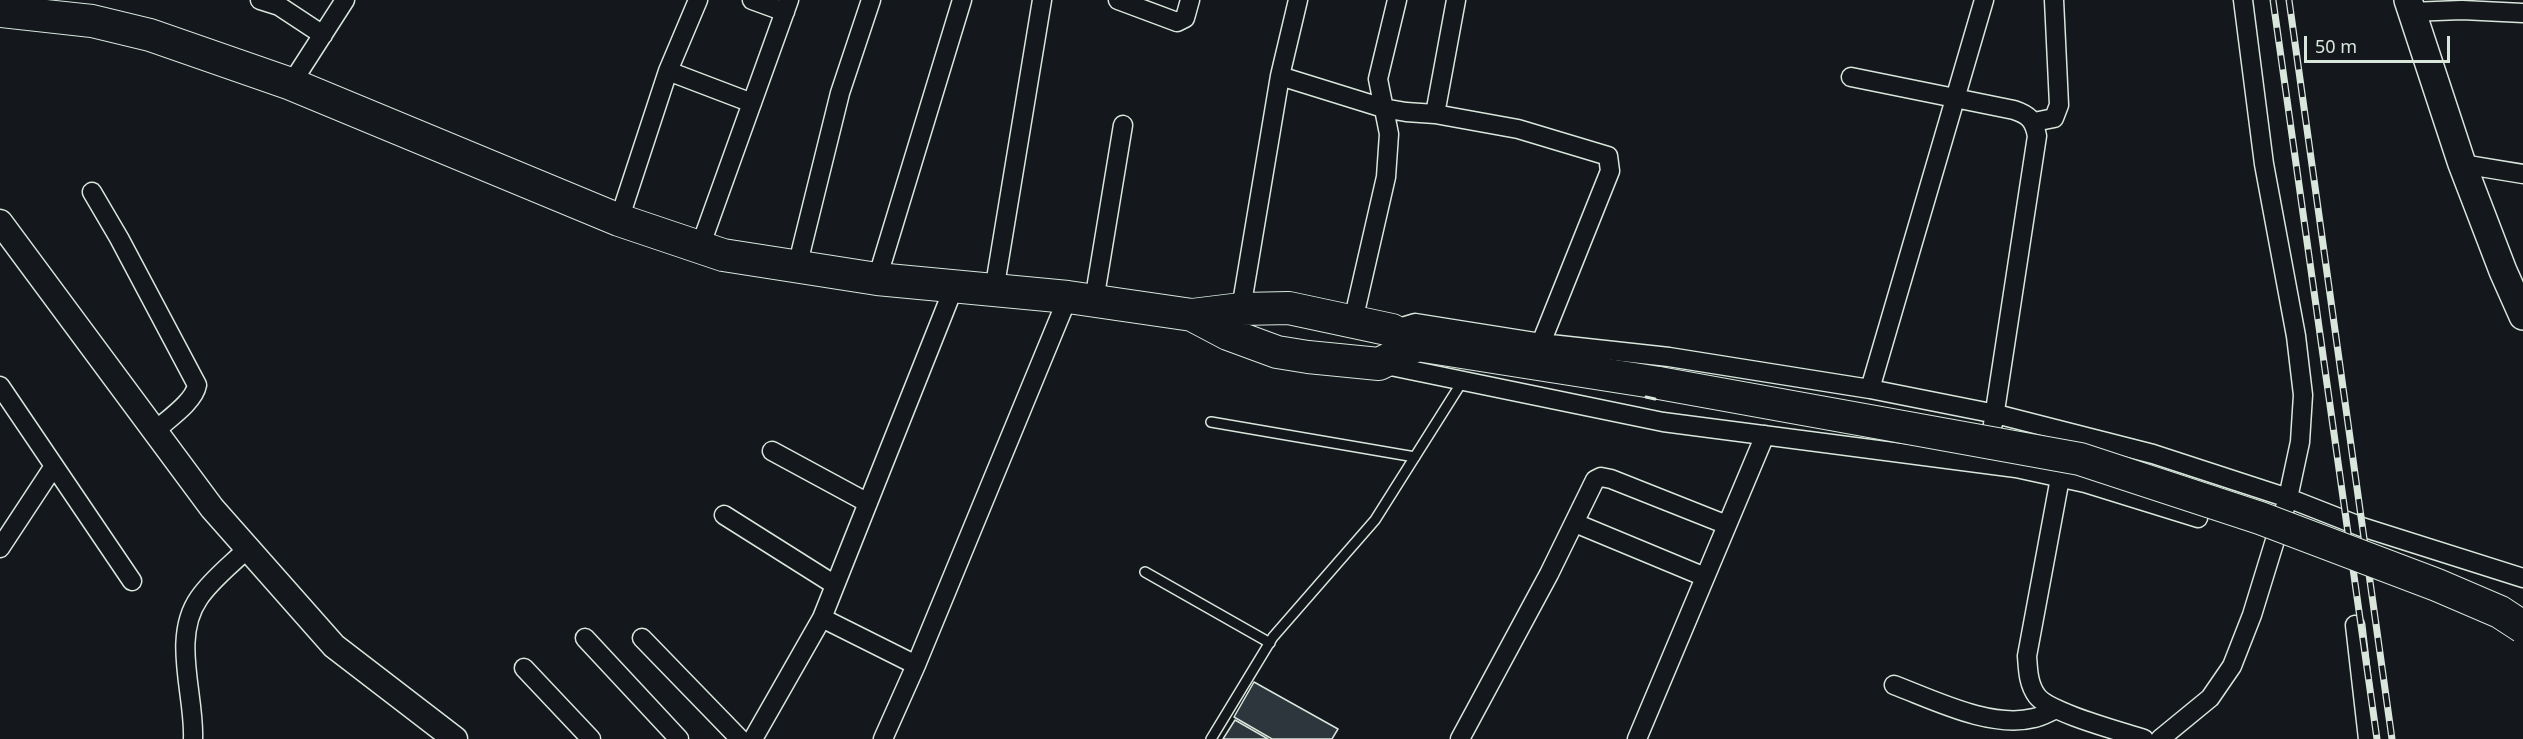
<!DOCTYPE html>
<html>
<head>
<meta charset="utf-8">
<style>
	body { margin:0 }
	#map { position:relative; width:2523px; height:739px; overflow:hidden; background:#14181c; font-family:"Noto Sans",sans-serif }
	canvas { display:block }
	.scale { position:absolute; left:2304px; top:36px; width:146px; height:27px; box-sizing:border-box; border:3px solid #d8e6dc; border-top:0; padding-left:8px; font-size:18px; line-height:21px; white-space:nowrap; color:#d8e6dc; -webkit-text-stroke:4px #14181c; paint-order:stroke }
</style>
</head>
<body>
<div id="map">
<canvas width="2523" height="739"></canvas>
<div class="scale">50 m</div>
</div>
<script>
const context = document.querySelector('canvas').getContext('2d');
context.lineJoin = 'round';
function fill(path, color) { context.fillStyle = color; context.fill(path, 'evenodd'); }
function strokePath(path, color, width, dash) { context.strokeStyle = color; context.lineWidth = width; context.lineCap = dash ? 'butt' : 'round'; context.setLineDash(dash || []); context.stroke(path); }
const building = new Path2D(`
	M1254,682L1338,729L1332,739H1272L1234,717Z
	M1235,720L1268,739H1223Z`);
fill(building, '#2c363c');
strokePath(building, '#d8e6dc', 1.5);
const lane = new Path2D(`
	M1211,422L1415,457
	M1145,572L1270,643
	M1211,739L1273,637L1375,520L1462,382`);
const street = new Path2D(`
	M260,0L279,6L323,35
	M752,0L785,12
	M1118,0L1177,22L1185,18L1190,0
	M2410,12L2462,10L2523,13
	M668,71L752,103
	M1280,76L1383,108L1406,112L1435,114L1518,129L1608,156L1610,171L1541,343
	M1851,77L2014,110C2029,115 2034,120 2037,136L1993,424
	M291,84L345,0
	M1435,114L1456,0
	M2034,122L2054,118L2059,105L2054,0
	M2462,164L2523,174
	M92,192L119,238L197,385C194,402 168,419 155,431
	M619,220L668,71L698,0
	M700,247L789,0
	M797,267L840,93L871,0
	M877,279L962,0
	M994,291L1042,0
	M1094,301L1123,125
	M1241,309L1280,76L1298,0
	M1353,321L1386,177L1389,134L1378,79L1397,0
	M1392,330L1415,323L1541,343L1669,357L1870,389L1996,414L2153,454L2288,498L2362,527L2523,578
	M1381,364L1663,422L2016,468L2085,483L2198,518
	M0,386L132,581
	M1870,389L1984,0
	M772,451L868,503
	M2060,478L2027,656C2028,669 2028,684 2037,696C2050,713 2120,731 2144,739
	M724,515L835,585
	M1575,523L1705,577
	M0,548L54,466
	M822,618L916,665
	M2355,625L2368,739
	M585,638L679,739
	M642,638L740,739
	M524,668L591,739
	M1894,685C1934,700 1991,729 2034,718C2041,717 2049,712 2056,709
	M193,739C195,695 171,638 199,598C212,579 232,564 248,548
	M753,739L822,618L954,287
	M883,739L916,665L1068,297
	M1460,739L1549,574L1595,480L1601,477L1611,479L1727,525
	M1637,739L1765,435
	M2160,739L2210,698L2232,666L2252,615L2288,498L2300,442L2303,395L2296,336L2264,164L2243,0`);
const secondary = new Path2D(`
	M0,222L212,508L334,646L455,739`);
const primary = new Path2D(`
	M2408,0L2462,164L2503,271L2523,316`);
const highway = new Path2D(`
	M0,11L92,21L150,35L291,84L619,220L723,255L877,279L1068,297L1192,315L1241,309L1289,308L1392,330L1417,345L1659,383
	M1192,315L1228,334L1277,352L1308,357L1379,364L1417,345`);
strokePath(lane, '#d8e6dc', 12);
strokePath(street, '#d8e6dc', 21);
strokePath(secondary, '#d8e6dc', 27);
strokePath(primary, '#d8e6dc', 30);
strokePath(highway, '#d8e6dc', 34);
strokePath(lane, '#14181c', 9);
strokePath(street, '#14181c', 18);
strokePath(secondary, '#14181c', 24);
strokePath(primary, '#14181c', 27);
strokePath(highway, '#14181c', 32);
const rail = new Path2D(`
	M2273,0L2377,739
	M2289,0L2392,739`);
strokePath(rail, '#d8e6dc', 7);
strokePath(rail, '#14181c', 4.5, [14]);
const highwayBridge = new Path2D(`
	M1659,383L2080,459L2260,518L2437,585L2500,612L2523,627`);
strokePath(highwayBridge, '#d8e6dc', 34, []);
strokePath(highwayBridge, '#14181c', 32);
strokePath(new Path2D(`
	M1646,397L1655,399`), '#d8e6dc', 3);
</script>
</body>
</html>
